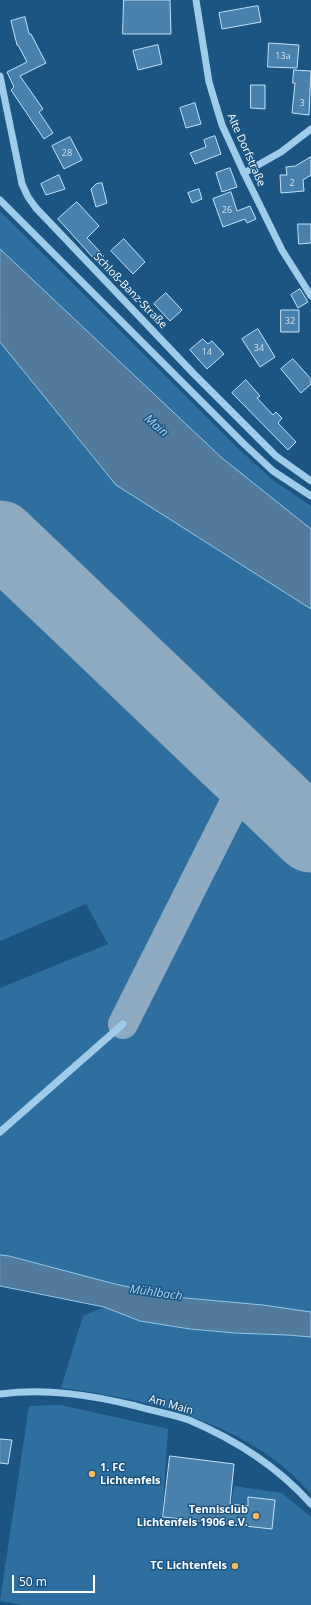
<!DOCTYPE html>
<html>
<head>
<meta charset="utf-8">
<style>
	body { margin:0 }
	#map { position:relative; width:311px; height:1605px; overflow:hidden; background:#1c5581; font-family:"Open Sans",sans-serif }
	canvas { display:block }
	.scale { position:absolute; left:12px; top:1575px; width:83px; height:18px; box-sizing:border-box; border:2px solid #fff; border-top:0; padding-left:5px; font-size:12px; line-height:14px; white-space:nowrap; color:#fff; -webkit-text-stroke:3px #1c5581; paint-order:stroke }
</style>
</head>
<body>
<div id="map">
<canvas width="311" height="1605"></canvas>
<div class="scale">50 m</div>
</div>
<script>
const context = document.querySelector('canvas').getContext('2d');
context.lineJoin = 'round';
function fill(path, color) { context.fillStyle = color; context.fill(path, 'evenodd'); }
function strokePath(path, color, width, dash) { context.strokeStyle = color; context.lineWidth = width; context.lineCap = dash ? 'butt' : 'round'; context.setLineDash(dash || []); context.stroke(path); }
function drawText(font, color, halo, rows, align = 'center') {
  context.font = font + ' "Open Sans",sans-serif'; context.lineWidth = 3; context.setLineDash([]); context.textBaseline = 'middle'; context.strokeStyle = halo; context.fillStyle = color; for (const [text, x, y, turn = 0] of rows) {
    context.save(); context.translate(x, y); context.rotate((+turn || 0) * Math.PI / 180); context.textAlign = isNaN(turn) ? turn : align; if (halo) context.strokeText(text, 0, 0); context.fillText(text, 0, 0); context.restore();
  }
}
fill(new Path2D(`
	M0,211L242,452L274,481L311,506V529L222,458L0,249Z
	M0,342L117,485L311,609V1312C266,1306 220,1304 174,1297C121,1290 62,1269 9,1256L0,1255V988L108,944L86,904L0,941Z
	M104,1307L140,1321L190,1329L235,1333L287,1335L311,1337V1494C251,1423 149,1399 61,1388L83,1316Z
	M61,1405L168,1429L162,1519L228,1527L234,1486L282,1493L311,1517V1605H23L0,1601L29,1406Z`), '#2f6f9f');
const water = new Path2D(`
	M0,249L222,458L311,529V609L116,485L0,342Z
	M0,1255L9,1256L115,1284L174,1297L263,1305L311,1312V1337L287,1335L235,1333L190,1329L140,1321L104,1307L0,1286Z`);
fill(water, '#527b9b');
strokePath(water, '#93c7eb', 1);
strokePath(new Path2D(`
	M123,1024L249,774`), '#8eaac0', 30);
strokePath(new Path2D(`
	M0,538L311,835`), '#8eaac0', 75);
const building = new Path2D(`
	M124,0H170L171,34H123Z
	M258,6L261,22L222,29L219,13Z
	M25,17L29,34H31L46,63L20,76L43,109L39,112L53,133L44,139L11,90L14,87L7,72L27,62L18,45H17L11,21Z
	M269,43L299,45L297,68L268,67Z
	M158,45L162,64L138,70L133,51Z
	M294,70L311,71L309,115L292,113L295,83H293Z
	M251,85H265V109L251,108Z
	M195,103L201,124L186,128L180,108Z
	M215,136L221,154L195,164L190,153L206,147L204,140Z
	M70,137L82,160L64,169L52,146Z
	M311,157V175L303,180L304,191L281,193L280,175H287L286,167L295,166Z
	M230,168L237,187L222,192L216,173Z
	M59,175L65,189L46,195L41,184Z
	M102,183L107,203L96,207L91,189L96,184Z
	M199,189L202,199L192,203L188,193Z
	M231,192L237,211L250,206L256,219L247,223L245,219L223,227L213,199Z
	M77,202L99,226L87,238L104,256L97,262L58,219Z
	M298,224H311V243L299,244Z
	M124,239L145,262L133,274L111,251Z
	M300,289L308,302L298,308L291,295Z
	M166,293L182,310L170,321L154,304Z
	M281,310H299V332H281Z
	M258,329L275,357L260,367L242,339Z
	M203,339L208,344L212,341L224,354L207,369L190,350Z
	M293,359L311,379V384L301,393L281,369Z
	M246,380L260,396L257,398L273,415L276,412L282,418L278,423L296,442L288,450L232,393Z
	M0,1439L12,1440L8,1464L0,1463Z
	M170,1456L234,1464L230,1504L248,1506V1497L275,1500L272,1529L163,1517Z`);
fill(building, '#4981ac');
strokePath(building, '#c5e2f7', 1);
strokePath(new Path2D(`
	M196,0L209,82L222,125L244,173L282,250L311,296
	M0,76L22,184L28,197L36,208L193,373L276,456L311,481
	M244,173L281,152L311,129
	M0,200L244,444L273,471L311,496
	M0,1132L123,1024
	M0,1394C46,1388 91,1395 136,1406C153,1411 172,1414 189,1420C234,1439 278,1467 311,1504`), '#a0cbe9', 7);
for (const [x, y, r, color] of [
	[92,1474,4,"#fab95e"],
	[256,1516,4,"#fab95e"],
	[235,1566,4,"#fab95e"]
]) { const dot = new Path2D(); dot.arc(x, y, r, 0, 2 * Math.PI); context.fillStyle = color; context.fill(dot); strokePath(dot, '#1c5581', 1.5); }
drawText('9px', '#d2e0ea', null, [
	["13a",283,56],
	["3",302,103],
	["28",67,153],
	["2",292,183],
	["26",227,210],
	["32",290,321],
	["34",259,348],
	["14",207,352]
]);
drawText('11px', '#fff', '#1c5581', [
	["Alte Dorfstraße",246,150,66],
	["Schloß-Banz-Straße",130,291,46],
	["Am Main",171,1405,16]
]);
drawText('bold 11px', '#fff', '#1c5581', [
	["1. FC",100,1468,"left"],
	["Lichtenfels",100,1481,"left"],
	["Tennisclub",248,1510],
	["Lichtenfels 1906 e.V.",248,1523],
	["TC Lichtenfels",227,1566]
], 'right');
drawText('italic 12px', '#acd4f1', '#1c5581', [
	["Main",156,426,41],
	["Mühlbach",156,1293,8]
]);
</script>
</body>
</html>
